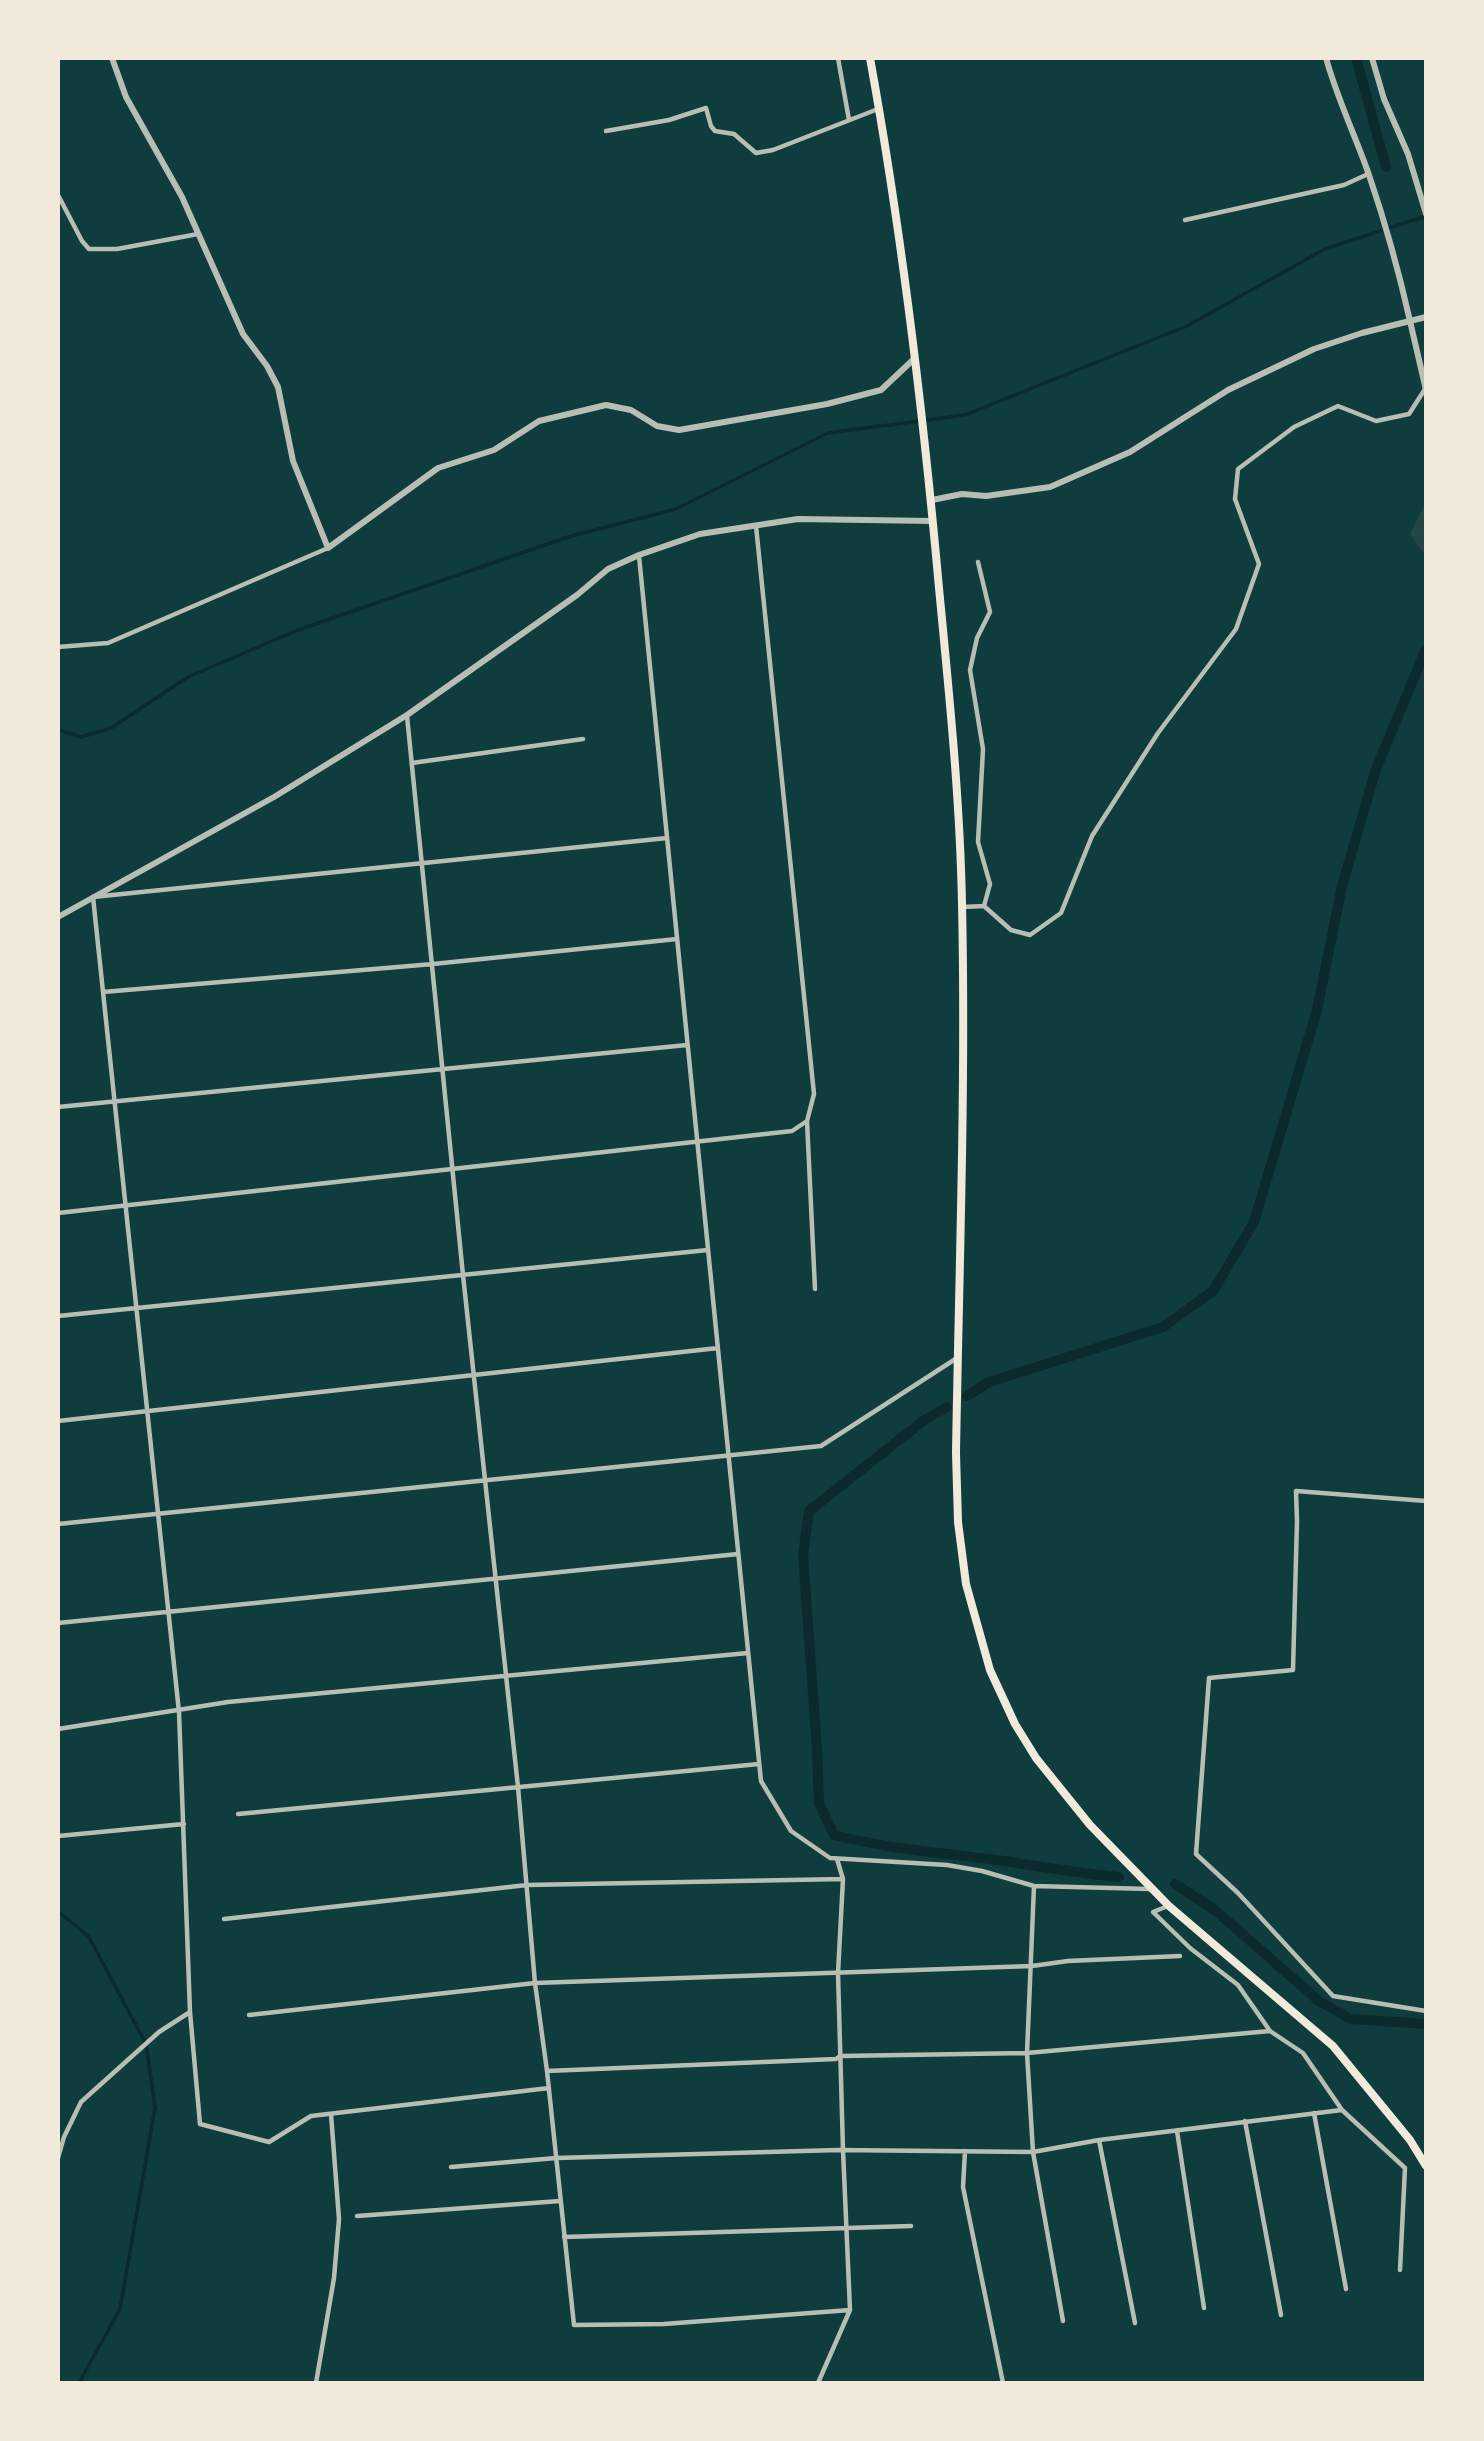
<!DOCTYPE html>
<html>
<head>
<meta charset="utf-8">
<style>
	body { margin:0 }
	#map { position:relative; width:1484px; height:2441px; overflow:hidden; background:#0f3d3e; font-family:Jost,sans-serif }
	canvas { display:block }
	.frame { position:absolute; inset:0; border:60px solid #f1e9da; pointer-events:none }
</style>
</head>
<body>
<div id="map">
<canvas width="1484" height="2441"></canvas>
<div class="frame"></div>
</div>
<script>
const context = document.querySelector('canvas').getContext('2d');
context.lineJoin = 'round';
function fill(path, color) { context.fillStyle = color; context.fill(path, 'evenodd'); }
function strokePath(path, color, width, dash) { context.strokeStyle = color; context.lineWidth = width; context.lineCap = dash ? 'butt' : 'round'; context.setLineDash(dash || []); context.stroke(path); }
fill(new Path2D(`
	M1426,502V556L1410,534Z`), '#244646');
strokePath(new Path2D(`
	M58,730L81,737L111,728L188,677L298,630L568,537L676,509L828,433L965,415L1187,326L1325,249L1426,216
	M58,1911L89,1937L146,2044L155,2108L120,2309L79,2383`), '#0a2a2b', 3.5);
strokePath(new Path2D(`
	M1356,58L1386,167
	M967,1396L989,1382L1163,1327L1213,1291L1254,1222L1317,1010L1342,886L1376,769L1426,649
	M947,1407L923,1421L809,1511L803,1555L817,1749L819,1803L834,1835C885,1848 938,1853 990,1859C1033,1865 1076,1873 1119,1877
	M1175,1884L1215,1910L1319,2001L1351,2019L1426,2024`), '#0a2a2b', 10);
strokePath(new Path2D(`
	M838,58L849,120
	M606,131L669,120L706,108L711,126L715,131L734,134L756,153L773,150L878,109
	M58,195L82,241L89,249H117L198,234
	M1185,220L1344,185L1368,174
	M639,556L761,1781L791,1831L830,1858L947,1865L982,1871L1034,1886L1150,1889
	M978,562L990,612L977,638L970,670L983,749L978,842L990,884L984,906
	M58,647L108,643L328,548
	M407,716L463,1275L518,1787L535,1983L547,2071L574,2325L664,2324L850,2310
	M412,763L583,739
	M963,907L984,906L1011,930L1030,935L1061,913L1092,836L1158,733L1236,629L1259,564L1235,499L1238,469L1294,427L1338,406L1376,421L1409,414L1425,389
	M103,992L433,964L677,939
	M58,1107L687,1045
	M807,1121L815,1289
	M58,1213L792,1131L807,1121L814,1094L756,526
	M58,1316L708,1250
	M58,1421L718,1348
	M1426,1501L1296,1491L1297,1521L1293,1670L1209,1678L1196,1854L1238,1893L1333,1996L1426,2011
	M58,1524L821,1446L957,1358
	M58,1623L738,1554
	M58,1729L228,1702L748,1653
	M238,1814L759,1764
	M58,1836L184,1824
	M1034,1886L1027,2053L1033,2152L1063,2321
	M1168,1906L1153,1912L1190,1948L1238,1985L1270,2031L1303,2053L1342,2110L1405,2168L1400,2270
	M224,1919L527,1885L843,1879
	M190,2012L200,2124L269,2142L311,2116L549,2088
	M249,2015L535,1983L1032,1966L1068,1961L1180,1956
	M547,2071L836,2059L840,2056L1027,2053L1270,2031
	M1314,2113L1346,2289
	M1245,2121L1281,2315
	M1177,2131L1204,2308
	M1099,2140L1135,2323
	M965,2151L963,2187L1003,2383
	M58,2158L64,2137L81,2102L159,2032L190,2012L179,1712L93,897L667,838
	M451,2167L556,2158L838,2150L1033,2152L1099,2140L1342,2110
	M357,2216L560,2201
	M564,2237L911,2226
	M316,2383L334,2278L339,2219L331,2114
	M818,2383L850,2310L843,2150L838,1973L843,1879L837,1859`), '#b8beb3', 4.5);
strokePath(new Path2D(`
	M112,58L126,97L182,197L243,334L267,366L278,387L293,461L328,548L438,468L494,450L539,421L606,405L631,410L657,426L679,430L827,404L881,390L915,358
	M1326,58C1337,98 1355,135 1369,175C1385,222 1399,272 1410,321L1426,317
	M1372,58L1384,99L1408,154L1426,214
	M932,500L962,494L986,496L1050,487L1130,452L1228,390L1314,349L1362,333L1410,321L1426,390
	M58,917L274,797L407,715L577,595L608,569L639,555L700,534L798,519L933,521`), '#b8beb3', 6);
strokePath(new Path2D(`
	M870,58C902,234 923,410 939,588C949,693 960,798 962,904C966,1087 959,1270 956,1453L958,1522L966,1584L990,1670L1015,1724L1036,1758L1090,1825L1169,1906L1333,2046L1410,2140L1426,2166`), '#f1e9da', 8);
</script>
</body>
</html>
